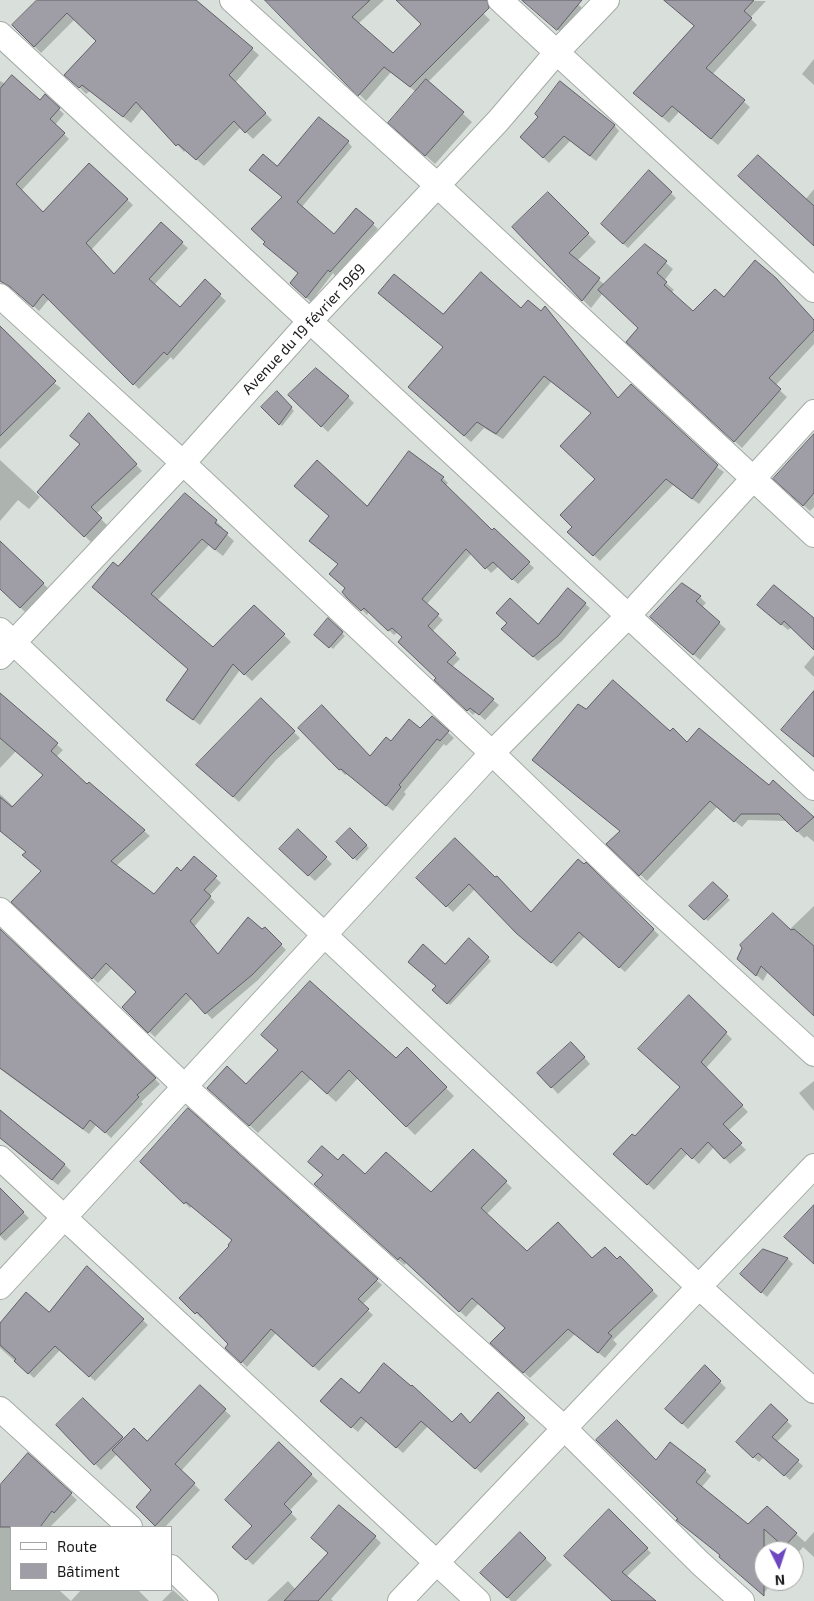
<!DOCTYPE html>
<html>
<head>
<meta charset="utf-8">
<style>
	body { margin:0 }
	#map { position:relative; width:814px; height:1601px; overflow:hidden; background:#d9e0db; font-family:"Exo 2",sans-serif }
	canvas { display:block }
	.legend { position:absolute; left:10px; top:1526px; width:162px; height:65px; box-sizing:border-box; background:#fff; border:1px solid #a3a4a3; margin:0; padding:6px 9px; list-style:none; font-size:15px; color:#1a1c1a }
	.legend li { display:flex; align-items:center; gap:10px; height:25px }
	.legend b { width:25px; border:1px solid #a3a4a3 }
	.north { position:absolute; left:754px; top:1541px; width:50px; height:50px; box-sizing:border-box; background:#fff; border:1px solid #a3a4a3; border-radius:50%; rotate:176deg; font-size:14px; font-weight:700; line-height:20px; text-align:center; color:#1a1c1a }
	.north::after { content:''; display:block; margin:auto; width:18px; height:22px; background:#6e48c1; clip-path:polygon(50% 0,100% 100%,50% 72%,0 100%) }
</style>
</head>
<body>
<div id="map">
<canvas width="814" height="1601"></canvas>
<ul class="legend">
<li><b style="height:6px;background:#fff"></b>Route</li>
<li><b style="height:14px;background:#9f9da5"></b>Bâtiment</li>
</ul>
<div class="north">N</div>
</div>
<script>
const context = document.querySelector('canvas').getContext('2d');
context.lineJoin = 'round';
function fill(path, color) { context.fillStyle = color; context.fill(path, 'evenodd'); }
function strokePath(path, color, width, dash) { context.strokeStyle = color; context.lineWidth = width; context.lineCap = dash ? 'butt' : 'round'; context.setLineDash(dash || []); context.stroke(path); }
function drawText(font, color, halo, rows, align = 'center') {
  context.font = font + ' "Exo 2",sans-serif'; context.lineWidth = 4; context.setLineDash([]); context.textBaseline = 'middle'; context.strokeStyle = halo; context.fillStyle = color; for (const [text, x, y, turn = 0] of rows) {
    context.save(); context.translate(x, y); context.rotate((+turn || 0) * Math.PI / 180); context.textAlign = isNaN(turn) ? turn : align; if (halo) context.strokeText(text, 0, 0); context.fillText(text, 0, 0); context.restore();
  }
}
fill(new Path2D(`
	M38,0H195L259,55L235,83L272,120L253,139L241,127L204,166L186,150L184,152L143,108L131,123L90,91L86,94L73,81L98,41L75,19L41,53L13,25Z
	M274,0H384L358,24L393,54L423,24L404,0H470L490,20L428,82L472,122L435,164L399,132L416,92L391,72L366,101L270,4Z
	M524,0H578L576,2L585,11L564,35Z
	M665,0L766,1L750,18L757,25L712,75L750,107L718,145L679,112L669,123L634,93L695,26Z
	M814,59V85L802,74Z
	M0,81L40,102L45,96L64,114L55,125L69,139L21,191L43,214L89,165L133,205L91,250L114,275L182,243L188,248L154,285L180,308L205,281L226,301L173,360L171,357L139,389L49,299L39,311L0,276Z
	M540,117L614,125L619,131L596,161L570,141L549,163L527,142Z
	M348,142L352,147L301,208L334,235L373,224L378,229L335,276L333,273L311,302L296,288L299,273L277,168Z
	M649,172L676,198L628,248L607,229Z
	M814,189V245L805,200Z
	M548,194L596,242L577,261L605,285L645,245L673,269L664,281L674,290L671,293L693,313L724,299L814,321V344L775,386L787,397L742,448L635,349L640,329L603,293L591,308L583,300Z
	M545,308L618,399L724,472L699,504L673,485L600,561L576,538L574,527L597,480L592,413L551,382L503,439L484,428L471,442L416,393L445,347L443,316L521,310L541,313Z
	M0,343L61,388L0,449Z
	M277,392L294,411L282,426L263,407Z
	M289,395L348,397L354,403L328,432Z
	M89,415L142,471L96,514L107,525L91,542L39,492L81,445Z
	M814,436V507L810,511L781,485Z
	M0,460L40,497L29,509L18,500L0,521Z
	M443,478L448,483L445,486L492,532L494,530L534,568L518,584L499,566L491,573L472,553L426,605L443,620L432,632L460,659L452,667L499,705L485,720L476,712L473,715L436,680L437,678L404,637L398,632L394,635L369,612L367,615L344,592L346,588L339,564L367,508Z
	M185,495L216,521L223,528L222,530L234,541L223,556L209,545L157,601L213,649L254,606L291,642L252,681L240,670L200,725L167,700L190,670L118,568Z
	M0,543L50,590L27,614L0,587Z
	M568,590L590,608L562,641L538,661L507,633L538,626Z
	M700,597L706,603L701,608L726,629L700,660L657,623Z
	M765,611L814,620V649L792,627L788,630Z
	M329,620L345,636L333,649L316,635Z
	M814,655V677L804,667Z
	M0,695L63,750L56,757L87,786L89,784L150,836L116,866L154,896L194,858L221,883L209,896L215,902L194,927L218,955L265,928L286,950L258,980L212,1019L192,998L155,1037L123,1007L138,992L113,967L98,983L13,902L42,872L27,852L0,830V794L14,807L45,775L16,751L0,768Z
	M261,700L300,738L276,760L239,802L203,770Z
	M586,711L670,733L769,786L773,782L814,818V842L807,836L804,838L787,821L748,820L742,827L717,807L647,881L608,844L621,832Z
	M432,717L454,738L446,746L444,744L404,792L406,794L393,811L347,774L345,775L300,728L370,757L391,743L421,730Z
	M350,830L369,848L357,861L338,842Z
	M298,831L332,864L315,881L281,849Z
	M586,864L659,935L625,972L585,936L557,967L523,938L475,889L453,912L418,878L495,879L531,914Z
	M713,883L730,900L708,921L690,906Z
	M814,906V1014L768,972L763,981L746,965L744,948L789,930Z
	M0,931L160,1084L141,1102L143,1104L111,1138L97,1124L89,1134L0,1069Z
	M469,940L491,961L450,1005L434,990L445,965Z
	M689,997L732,1039L706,1068L748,1112L728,1131L746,1150L730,1164L714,1147L699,1164L688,1153L654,1190L621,1160L635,1138L681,1087Z
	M407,1049L454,1096L415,1135L358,1078L336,1102L311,1079L258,1133L217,1096L246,1086L280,1051L396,1060Z
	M577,1049L590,1064L558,1094L539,1073Z
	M814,1081V1111L799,1093Z
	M188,1110L382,1285L362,1305L373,1315L319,1371L276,1333L247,1367L227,1348L230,1344L203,1316L201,1318L181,1298L231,1246L233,1240L192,1206L190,1208L141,1161Z
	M12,1148L64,1164L71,1171L58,1185Z
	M473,1150L512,1188L486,1215L527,1253L592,1260L617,1261L620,1258L658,1296L613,1340L617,1344L605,1358L575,1334L530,1378L498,1349L506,1328L479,1303L466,1317L407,1262L404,1265L322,1190L338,1161L365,1176L431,1194Z
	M6,1196L29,1218L5,1241L0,1236V1202Z
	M763,1251L788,1259L793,1264L767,1297L748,1280Z
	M87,1268L148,1325L95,1381L60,1350L34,1378L0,1348V1325L49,1313Z
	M705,1367L726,1388L688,1429L673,1415Z
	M200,1387L231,1416L181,1471L200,1490L165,1527H158L138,1507L153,1490L117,1454L101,1470L57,1425L83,1400L124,1440L147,1443Z
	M498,1394L529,1424L481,1473L428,1426L403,1453L367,1421L358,1432L328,1407L359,1395L452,1423L471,1425Z
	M771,1406L792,1426L777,1442L803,1466L790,1480L764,1457L759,1462L737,1442Z
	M279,1444L318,1481L289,1511L297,1519L253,1565L234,1547L254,1527Z
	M28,1455L77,1500L50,1527H11V1590H59L71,1601L81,1590H138L149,1601H0V1487Z
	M656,1462L705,1471L711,1476L701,1488L748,1525L767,1508L805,1542L814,1532V1557L803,1547L794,1558V1551H764V1581H774L763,1594L679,1519Z
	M609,1511L651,1553L626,1577L651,1601H612L566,1556Z
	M520,1534L552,1565L516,1601H511L482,1573Z
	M375,1537L381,1543L331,1599L333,1601H267L288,1581L296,1590Z
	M173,1590L185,1601H162Z`), '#0003');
const building = new Path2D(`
	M37,0H196L253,48L229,75L266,113L245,133L234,121L196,160L178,144L176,146L136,102L123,117L82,85L79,88L64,75L96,41L67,13L34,47L12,25Z
	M265,0H370L352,17L393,53L421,24L396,0H487L489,8L410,87L384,67L358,96Z
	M522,0H582L557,30Z
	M664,0H754L744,11L752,18L706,68L745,100L711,139L672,106L662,117L633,93L694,26Z
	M12,75L40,100L45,94L60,108L50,119L65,133L16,184L43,212L89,163L128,199L86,243L114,274L161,222L183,242L149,279L180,307L205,279L221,294L167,355L164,352L133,385L43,294L33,307L9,286L0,281V89Z
	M426,79L464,112L425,156L388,123Z
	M560,81L615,125L590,156L564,136L543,158L520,137L538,117L535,114Z
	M319,117L349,141L297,202L334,234L356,208L374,223L330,272L328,270L306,298L290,283L298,273L263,244L265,242L251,229L282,197L249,170L263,154L277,166Z
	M758,155L814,206V246L738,176Z
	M649,170L672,192L623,244L601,224Z
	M548,192L589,233L569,253L600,278L582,301L512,227Z
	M645,244L667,261L657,273L667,282L664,285L693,311L715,289L724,297L755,260L776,278L814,320V330L769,378L781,389L734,442L626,342L638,328L598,290Z
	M481,272L521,308L528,300L541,311L545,306L618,398L631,384L718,465L692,499L666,479L593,556L567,532L572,527L560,515L595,479L560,446L591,413L544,376L496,434L477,422L464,436L408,387L443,347L378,293L394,274L443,314Z
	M0,326L56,381L0,436Z
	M316,368L349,396L321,427L288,395Z
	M277,391L292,407L279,425L261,407Z
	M89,413L137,464L91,507L102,518L84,537L37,492L80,444L70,436Z
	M814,434V493L803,506L773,479Z
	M409,451L444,477L441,480L492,530L494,528L530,562L512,580L493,562L485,569L466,549L422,599L439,614L428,626L456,653L447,662L494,699L479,715L470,708L467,711L434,680L436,678L398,642L402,637L392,628L388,631L364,608L361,611L347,598L342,592L345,588L329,574L338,564L309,541L329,516L294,486L317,460L367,506Z
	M185,493L217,520L215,523L228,533L215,550L202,539L151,594L213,647L254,605L285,634L244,675L233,664L193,720L166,700L188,669L92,587L113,562L118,566Z
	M0,541L44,583L20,608L0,589Z
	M682,583L701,596L696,601L720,622L693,655L650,617Z
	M774,585L814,618V650L784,621L781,625L757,605Z
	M568,588L586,603L558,636L533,657L501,629L507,623L496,613L510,598L538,624Z
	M328,618L343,632L329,648L314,635Z
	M613,680L670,731L673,728L687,742L699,728L769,785L773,780L814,817L797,832L779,814H741L734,822L710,801L639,876L606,844L620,831L532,760L578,704L586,709Z
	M814,691V757L781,730Z
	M0,693L58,743L51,751L87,784L89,782L145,830L111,861L154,894L177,867L181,871L194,856L217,876L204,890L211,896L190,921L218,954L248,917L262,929L265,927L282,944L252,975L205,1014L186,993L148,1033L122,1007L136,992L106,963L92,979L11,902L41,871L22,855L26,852L0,831V797L12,807L43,775L0,738Z
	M261,698L295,731L271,755L233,797L196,765Z
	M322,705L370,756L386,737L391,741L409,719L420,728L432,716L449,731L440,741L437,739L399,785L401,787L386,806L341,769L339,770L298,728Z
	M350,828L367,845L353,859L336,842Z
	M298,829L327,857L308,876L279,849Z
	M455,838L495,877L497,876L531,912L578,859L584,864L586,862L654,929L619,968L579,932L551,963L516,933L469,884L446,907L416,878Z
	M713,882L728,896L704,920L689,906Z
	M773,913L791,930L794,929L814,946V1016L761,966L756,976L737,959L742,948L740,945Z
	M0,929L156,1078L137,1095L139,1097L105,1133L90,1120L83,1129L0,1068Z
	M469,938L489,957L447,1004L432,990L436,986L408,962L423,944L445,964Z
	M310,981L396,1058L407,1047L447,1087L406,1127L349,1070L327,1094L302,1071L249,1126L207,1088L227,1066L246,1084L278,1050L261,1035Z
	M689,995L727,1032L701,1062L743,1105L723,1124L742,1143L724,1159L708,1142L692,1159L681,1148L647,1185L613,1154L632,1134L635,1136L680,1087L638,1049Z
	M571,1042L585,1057L551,1088L537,1073Z
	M188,1108L378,1279L358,1299L369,1309L313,1367L271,1329L241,1363L225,1348L228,1344L197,1312L195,1314L179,1298L229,1246L228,1245L232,1240L186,1202L184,1204L140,1162Z
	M0,1110L65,1164L52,1180L0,1138Z
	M322,1146L338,1160L343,1154L365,1174L386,1152L431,1192L473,1149L507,1181L481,1208L527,1251L558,1222L592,1258L605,1247L617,1259L620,1256L653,1290L608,1333L612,1336L598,1353L568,1329L523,1373L490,1343L505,1328L472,1298L459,1312L400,1257L398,1260L314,1184L323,1175L308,1162Z
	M0,1188L24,1212L0,1235Z
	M814,1205V1264L784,1237Z
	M763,1249L788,1258L761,1293L740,1274Z
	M87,1266L144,1319L89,1377L55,1346L28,1374L14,1361L16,1359L0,1345V1323L26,1292L49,1312Z
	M384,1363L411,1386L412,1385L452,1422L461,1413L470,1423L498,1392L525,1418L475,1469L421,1421L396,1448L361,1417L351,1428L320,1401L341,1378L359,1393Z
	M705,1365L721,1381L682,1424L665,1409Z
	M200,1385L226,1409L175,1464L195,1483L155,1526L136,1507L151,1490L112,1450L134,1428L147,1441Z
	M83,1398L123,1437L94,1465L56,1425Z
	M771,1404L788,1420L772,1437L799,1460L784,1476L758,1453L753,1458L736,1442Z
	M617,1420L656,1460L670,1442L706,1470L696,1482L748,1524L767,1506L797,1533L784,1547L764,1529V1596L719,1557L720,1555L676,1520L678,1519L596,1440Z
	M279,1442L312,1474L284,1504L292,1512L246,1560L232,1547L252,1526L225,1500Z
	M28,1453L72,1493L54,1513L52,1511L40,1527H0V1485Z
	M339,1505L376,1536L318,1601H284L328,1553L311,1538Z
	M609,1509L648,1548L622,1572L656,1601H612L564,1556Z
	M520,1532L546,1558L507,1598L480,1573Z`);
fill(building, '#9f9da5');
strokePath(building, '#615f67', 1);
const street = new Path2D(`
	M232,0L438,186L814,535
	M500,0L814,290
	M0,34L814,788
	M0,296L183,463L492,753L627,883L814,1054
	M0,630L699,1287L814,1391
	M0,657L183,463L310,321L498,121L556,53L607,0
	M0,910L184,1086L564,1428L700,1563L742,1601
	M0,1158L478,1601
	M0,1287L492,753L627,617L814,412
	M0,1409L130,1527
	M171,1567L206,1601
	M400,1601L814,1166`);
strokePath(street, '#a4aba6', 26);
strokePath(street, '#fff', 24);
drawText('15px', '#1a1c1a', '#fff', [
	["Avenue du 19 février 1969",304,329,-47]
]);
</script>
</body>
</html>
